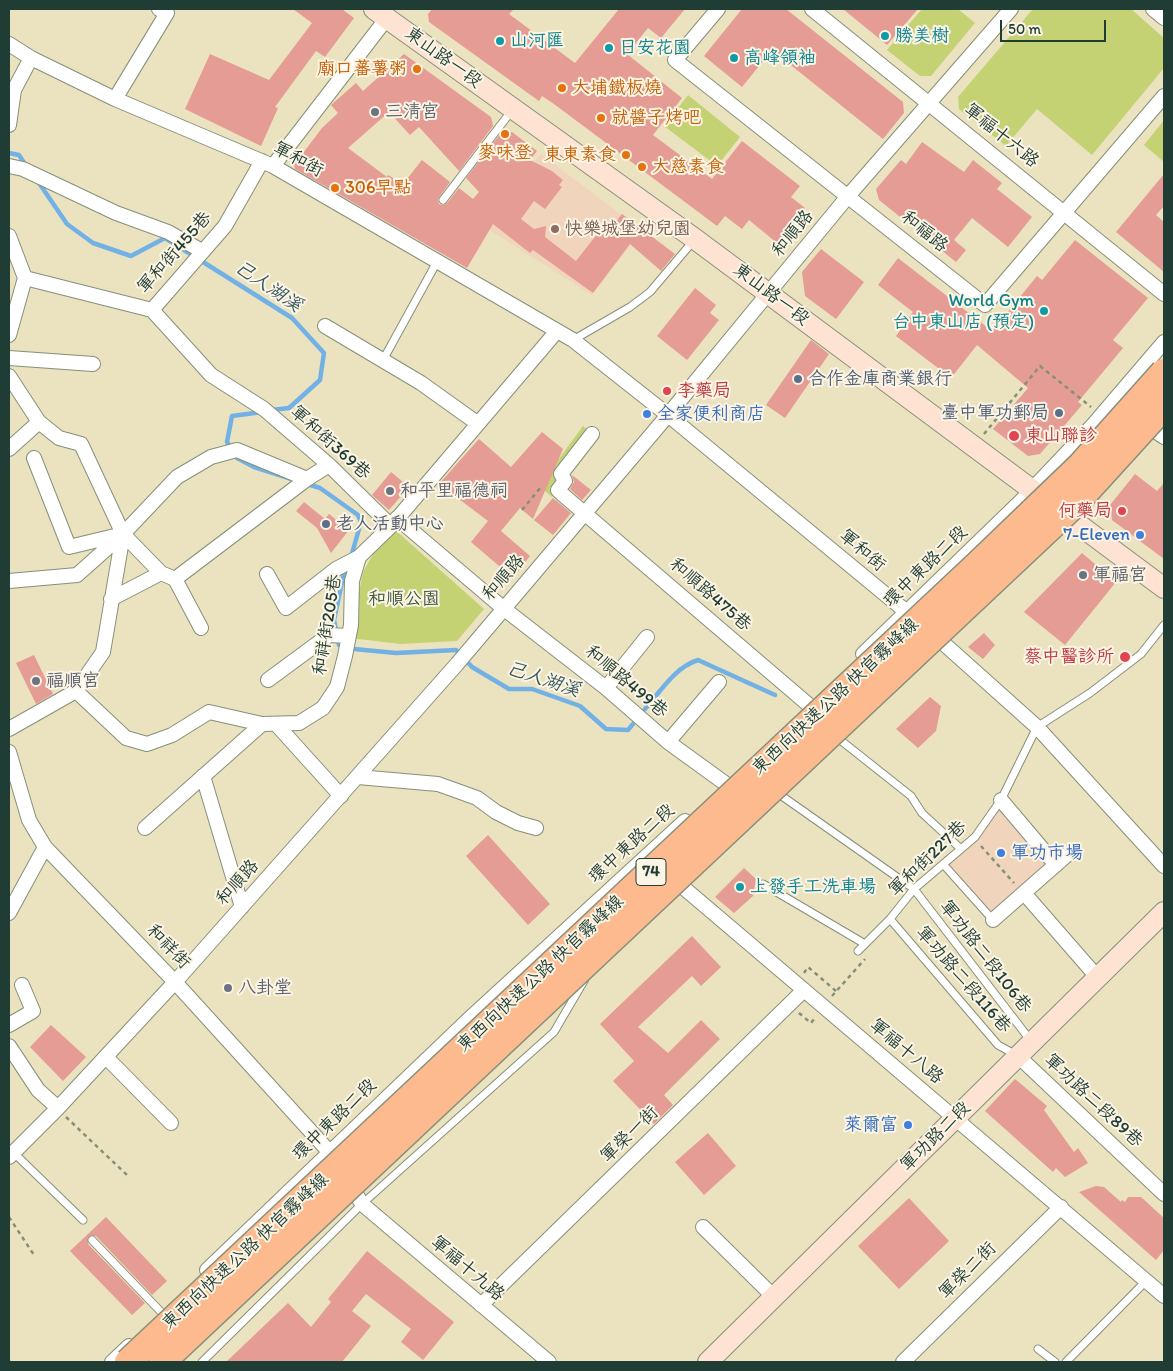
<!DOCTYPE html>
<html>
<head>
<meta charset="utf-8">
<style>
	body { margin:0 }
	#map { position:relative; width:1173px; height:1371px; overflow:hidden; background:#ebe2bf; font-family:Itim,sans-serif }
	canvas { display:block }
	.frame { position:absolute; inset:0; border:10px solid #1f3d34; pointer-events:none }
	.scale { position:absolute; left:1000px; top:20px; width:106px; height:22px; box-sizing:border-box; border:2px solid #1f3d34; border-top:0; padding-left:6px; font-size:15px; line-height:18px; white-space:nowrap; color:#1f3d34; -webkit-text-stroke:4px #fcf5e5; paint-order:stroke }
</style>
</head>
<body>
<div id="map">
<canvas width="1173" height="1371"></canvas>
<div class="frame"></div>
<div class="scale">50 m</div>
</div>
<script>
const context = document.querySelector('canvas').getContext('2d');
context.lineJoin = 'round';
function fill(path, color) { context.fillStyle = color; context.fill(path, 'evenodd'); }
function strokePath(path, color, width, dash) { context.strokeStyle = color; context.lineWidth = width; context.lineCap = dash ? 'butt' : 'round'; context.setLineDash(dash || []); context.stroke(path); }
function drawText(font, color, halo, rows, align = 'center') {
  context.font = font + ' Itim,"LXGW WenKai TC",sans-serif'; context.lineWidth = 4; context.setLineDash([]); context.textBaseline = 'middle'; context.strokeStyle = halo; context.fillStyle = color; for (const [text, x, y, turn = 0] of rows) {
    context.save(); context.translate(x, y); context.rotate((+turn || 0) * Math.PI / 180); context.textAlign = isNaN(turn) ? turn : align; if (halo) context.strokeText(text, 0, 0); context.fillText(text, 0, 0); context.restore();
  }
}
fill(new Path2D(`
	M541,154L630,221L631,245L592,295L477,222Z
	M1001,806L1050,866L994,914L948,864L977,841Z`), '#f0d5bc');
fill(new Path2D(`
	M922,9H958L975,23L931,76H920L887,50Z
	M1033,9H1131L1164,38V68L1092,155L1037,109L1006,146L959,109L958,97Z
	M688,95L740,137L717,166L664,126Z
	M1164,120V162L1144,145Z
	M583,426L595,437L568,471L571,474L552,497L539,486Z
	M393,528L484,609L457,641L400,644L350,638L363,572L375,551Z`), '#c5d274');
strokePath(new Path2D(`
	M9,153L19,155L26,166
	M37,180L67,224L93,243L131,256L165,238L292,318L324,353L320,380L289,408L272,410
	M262,412L232,416L227,442L237,458L254,467L320,488L358,515L361,522L351,557
	M339,645L334,620L345,568
	M354,649L396,653L456,650L472,667L509,689H532L580,706L606,729L628,730L633,724
	M645,709C660,692 675,667 698,660L775,695`), '#72b1e5', 4.5);
fill(new Path2D(`
	M293,9H342L354,18L325,57L316,51L275,107L278,108L261,146L185,109L210,54L269,80L312,23Z
	M432,9H514L509,14L575,63L619,9H685L661,38L648,28L627,54L682,98L653,135L712,179L742,141L800,186L791,197L805,208L777,243L749,220L742,229L725,216L717,226L554,104L542,96L539,101L429,22L428,14Z
	M742,9H786L903,102L904,113L883,139L772,50L742,87L704,56Z
	M843,9H918L887,45Z
	M404,54L491,117L493,126L459,171L419,127L410,135L389,112L348,148L387,177L388,175L403,184L422,160L450,182L438,199L439,204L443,205L447,203L459,188L473,199L479,192L466,178L501,133L512,132L537,151L530,160L552,171L563,180L559,185L562,187L545,209L534,201L521,219L534,229L546,226L545,237L576,261L605,224L611,228L622,214L675,254L661,271L630,244L593,293L533,250L530,253L493,224L467,268L295,169L294,165L322,128L338,113L331,105L356,83L363,91Z
	M922,142L964,172L973,160L1002,183L997,189L1032,217L1008,247L972,218L954,240L966,250L956,262L879,200L876,189L901,160L906,164Z
	M1164,174V206L1156,215L1164,222V272L1116,232Z
	M1075,240L1148,298L1113,340L1123,348L1078,402L1082,405L1040,454L1028,456L993,429L1028,388L977,345L951,378L896,336L913,312L878,285L898,258L992,331L1037,276L1042,280Z
	M821,249L864,282L836,319L805,296L802,272Z
	M695,288L716,305L710,313L719,320L687,360L657,336Z
	M811,340L829,354L785,418L766,405Z
	M542,432L563,449L533,519L520,508L501,531L530,556L513,578L471,542L488,521L439,484L479,439L511,467Z
	M391,472L409,487L389,510L372,495Z
	M1135,474L1157,491L1164,483V559L1112,520L1110,505Z
	M572,475L591,490L582,500L570,489L574,482Z
	M553,498L571,513L553,535L534,520Z
	M304,502L325,519L329,514L349,530L331,553L317,528L296,511Z
	M1082,553L1116,582L1065,645L1024,612Z
	M984,633L995,645L983,659L968,647Z
	M34,655L53,694L36,704L16,663Z
	M930,697L941,706L936,731L918,748L896,729Z
	M488,835L550,904L528,925L466,856Z
	M744,868L756,879L753,896L734,913L715,897Z
	M692,936L721,967L701,986L692,976L638,1027L668,1053L701,1020L720,1039L664,1095L673,1105L654,1124L613,1081L634,1061L600,1024Z
	M51,1025L86,1057L63,1081L30,1047Z
	M1015,1079L1047,1106L1044,1110L1074,1152L1078,1148L1088,1163L1065,1177L1056,1168L1053,1172L985,1111Z
	M708,1133L736,1166L704,1195L675,1162Z
	M1096,1186L1104,1187L1121,1202L1122,1200L1125,1202L1128,1197H1141L1164,1218V1250L1156,1260L1079,1192Z
	M909,1198L949,1241L899,1289L858,1246Z
	M106,1217L167,1281L152,1295L96,1236H89L88,1244L145,1303L132,1315L70,1251Z
	M367,1251L454,1322L423,1360L401,1342L411,1329L366,1294L352,1311L371,1326L342,1362H226L288,1303L311,1327L331,1302L328,1299Z`), '#e59c94');
const lane = new Path2D(`
	M443,200L513,109
	M573,340L630,307L650,292L695,239
	M383,360L438,260
	M839,739L911,796L922,813L961,849
	M779,794L914,889L1031,1041
	M943,864L993,920
	M763,884L865,944
	M890,919L998,1045L1016,1055
	M858,951L890,919L914,889L975,837L1001,800L1037,727L1090,693L1141,654L1164,625
	M14,1153L83,1220
	M92,1240L162,1313
	M1038,1349L1055,1362
	M202,1362L362,1204L554,1032L585,979
	M1066,1362L1146,1281`);
const street = new Path2D(`
	M718,9L675,60L985,305L1164,96
	M812,9L1164,294
	M1153,9L1164,18
	M9,44L31,58L115,99L273,166L573,340L668,415L914,618
	M115,99L167,13L159,9
	M9,125L14,90L31,58
	M9,166L23,169L116,213L168,232L202,251
	M273,166L387,18
	M9,236L25,278L9,335
	M25,278L152,310L225,226L262,161
	M152,310L211,375L264,409L329,465L391,526
	M325,326L421,383L477,423
	M9,358L93,364
	M9,376L39,422L59,438L81,444L123,534L103,652L76,691L9,729
	M1155,431L1164,437
	M9,449L39,422
	M34,458L69,547L123,534L161,573L175,579L201,628
	M560,492L558,490L565,481L561,474L592,434
	M562,494L810,706
	M397,518L503,608L606,688L668,742L726,784
	M267,574L286,608L336,569L359,557
	M175,579L307,479
	M9,581L77,575L123,534L177,477L211,457L237,450L307,479L329,465
	M111,599L161,573
	M932,633L1037,727L1164,866
	M863,654L1022,500L1093,425L1164,342
	M268,680L329,635L349,636
	M606,688L647,637
	M76,691L126,738L147,744L172,735L209,712L262,724L299,723L323,708L337,687L345,656L351,625L352,581L359,557L391,526L557,331
	M276,724L341,796
	M668,742L719,682
	M9,752L29,820L45,847L175,982L334,1157
	M203,776L242,907
	M358,777L438,784L477,798L496,812L518,823L536,828
	M1001,800L1056,865
	M145,828L262,724
	M671,877L1164,1296
	M1024,893L1098,978
	M9,913L45,847
	M993,920L1068,854
	M9,1025L33,1011L22,985
	M9,1046L38,1090L58,1108
	M1018,1056L1164,1194
	M106,1057L171,1123
	M9,1157L58,1108L175,982L457,664L668,415L849,195L1011,9
	M349,1182L362,1204L549,1362
	M703,1227L774,1297
	M207,1270L469,1019L685,821
	M481,1305L804,990
	M112,1362L129,1346
	M903,1362L1061,1207`);
const secondary = new Path2D(`
	M374,9L695,239L1164,588
	M708,1362L1164,912`);
strokePath(lane, '#85907a', 9);
strokePath(street, '#85907a', 16);
strokePath(secondary, '#85907a', 22);
strokePath(new Path2D(`
	M984,434L1040,366L1091,407
	M522,510L541,487
	M981,846L1014,883
	M804,973L808,967L836,991
	M832,996L865,959
	M799,1013L811,1023L815,1018
	M66,1117L127,1175
	M9,1217L34,1255
	M9,1361L10,1362`), '#85907a', 2.5, [4, 4]);
strokePath(lane, '#fff', 7);
strokePath(street, '#fff', 14);
strokePath(secondary, '#fee3d2', 20);
const highwayBridge = new Path2D(`
	M128,1362L978,564L1081,465L1164,372
	M162,1362L1075,504L1164,406`);
strokePath(highwayBridge, '#85907a', 29, []);
strokePath(highwayBridge, '#fcba8e', 26);
for (const [x, y, r, color] of [
	[885,36,5,"#0f9aa8"],
	[500,41,5,"#0f9aa8"],
	[609,48,5,"#0f9aa8"],
	[734,58,5,"#0f9aa8"],
	[417,69,5,"#e8710a"],
	[562,88,5,"#e8710a"],
	[375,112,5,"#6b7280"],
	[601,118,5,"#e8710a"],
	[505,134,5,"#e8710a"],
	[626,155,5,"#e8710a"],
	[642,167,5,"#e8710a"],
	[335,188,5,"#e8710a"],
	[555,229,5,"#8d6e63"],
	[1044,311,5,"#0f9aa8"],
	[798,379,5,"#5c6f8a"],
	[667,391,5,"#e0444e"],
	[1059,413,5,"#5c6f8a"],
	[647,414,5,"#3f7fe0"],
	[1014,436,6,"#e0444e"],
	[390,491,5,"#6b7280"],
	[1122,511,5,"#e0444e"],
	[326,524,5,"#5c6f8a"],
	[1140,535,5,"#3f7fe0"],
	[1083,575,5,"#6b7280"],
	[1125,657,6,"#e0444e"],
	[36,681,5,"#6b7280"],
	[1001,853,5,"#3f7fe0"],
	[740,887,5,"#0f9aa8"],
	[228,988,5,"#6b7280"],
	[908,1125,5,"#3f7fe0"]
]) { const dot = new Path2D(); dot.arc(x, y, r, 0, 2 * Math.PI); context.fillStyle = color; context.fill(dot); strokePath(dot, '#fcf5e5', 2); }
for (const [x, y, w] of [
	[651,872,30]
]) { const box = new Path2D(); box.roundRect(x - w / 2, y - 13.5, w, 27, 4); context.fillStyle = '#fcf5e5'; context.fill(box); strokePath(box, '#1f3d34', 1); }
drawText('bold 16px', '#1f3d34', null, [
	["74",651,872]
]);
drawText('18px', '#0d838f', '#fcf5e5', [
	["勝美樹",895,36],
	["山河匯",510,41],
	["日安花園",619,48],
	["高峰領袖",744,58],
	["World Gym",1034,301,"right"],
	["台中東山店 (預定)",1034,322,"right"],
	["上發手工洗車場",750,887]
], 'left');
drawText('18px', '#1f3d34', '#fcf5e5', [
	["東山路一段",443,58,36],
	["軍福十六路",1001,136,39],
	["軍和街",298,160,28],
	["和福路",924,232,39],
	["和順路",793,234,-51],
	["軍和街455巷",175,253,-49],
	["東山路一段",771,295,37],
	["軍和街369巷",330,443,42],
	["軍和街",862,551,40],
	["環中東路二段",926,567,-44],
	["和順路",504,578,-49],
	["和順路475巷",710,595,41],
	["和祥街205巷",328,625,-81],
	["和順路499巷",626,682,40],
	["東西向快速公路 快官霧峰線",836,697,-43],
	["環中東路二段",632,844,-42],
	["軍和街227巷",928,859,-44],
	["和順路",238,883,-48],
	["和祥街",168,947,46],
	["軍功路二段106巷",985,957,52],
	["東西向快速公路 快官霧峰線",541,974,-43],
	["軍功路二段116巷",963,980,49],
	["軍福十八路",906,1052,40],
	["軍功路二段89巷",1093,1101,43],
	["環中東路二段",335,1120,-44],
	["軍榮一街",630,1135,-44],
	["軍功路二段",936,1137,-45],
	["東西向快速公路 快官霧峰線",246,1252,-43],
	["軍福十九路",467,1269,40],
	["軍榮二街",968,1271,-45]
]);
drawText('18px', '#c56008', '#fcf5e5', [
	["廟口蕃薯粥",407,69,"right"],
	["大埔鐵板燒",572,88],
	["就醬子烤吧",611,118],
	["麥味登",505,153,"center"],
	["東東素食",616,155,"right"],
	["大慈素食",652,167],
	["306早點",345,188]
], 'left');
drawText('18px', '#5b616d', '#fcf5e5', [
	["三清宮",385,112],
	["和平里福德祠",400,491],
	["軍福宮",1093,575],
	["福順宮",46,681],
	["八卦堂",238,988]
], 'left');
drawText('18px', '#785e54', '#fcf5e5', [
	["快樂城堡幼兒園",565,229]
], 'left');
drawText('18px', '#4e5e75', '#fcf5e5', [
	["合作金庫商業銀行",808,379],
	["臺中軍功郵局",1049,413,"right"],
	["老人活動中心",336,524]
], 'left');
drawText('18px', '#be3a42', '#fcf5e5', [
	["李藥局",677,391],
	["東山聯診",1025,436],
	["何藥局",1112,511,"right"],
	["蔡中醫診所",1114,657,"right"]
], 'left');
drawText('18px', '#366cbe', '#fcf5e5', [
	["全家便利商店",657,414],
	["7-Eleven",1130,535,"right"],
	["軍功市場",1011,853],
	["萊爾富",898,1125,"right"]
], 'left');
drawText('18px', '#405b41', '#fcf5e5', [
	["和順公園",404,599]
]);
drawText('italic 19px', '#345a60', '#fcf5e5', [
	["己人湖溪",268,287,34],
	["己人湖溪",543,680,18]
]);
</script>
</body>
</html>
